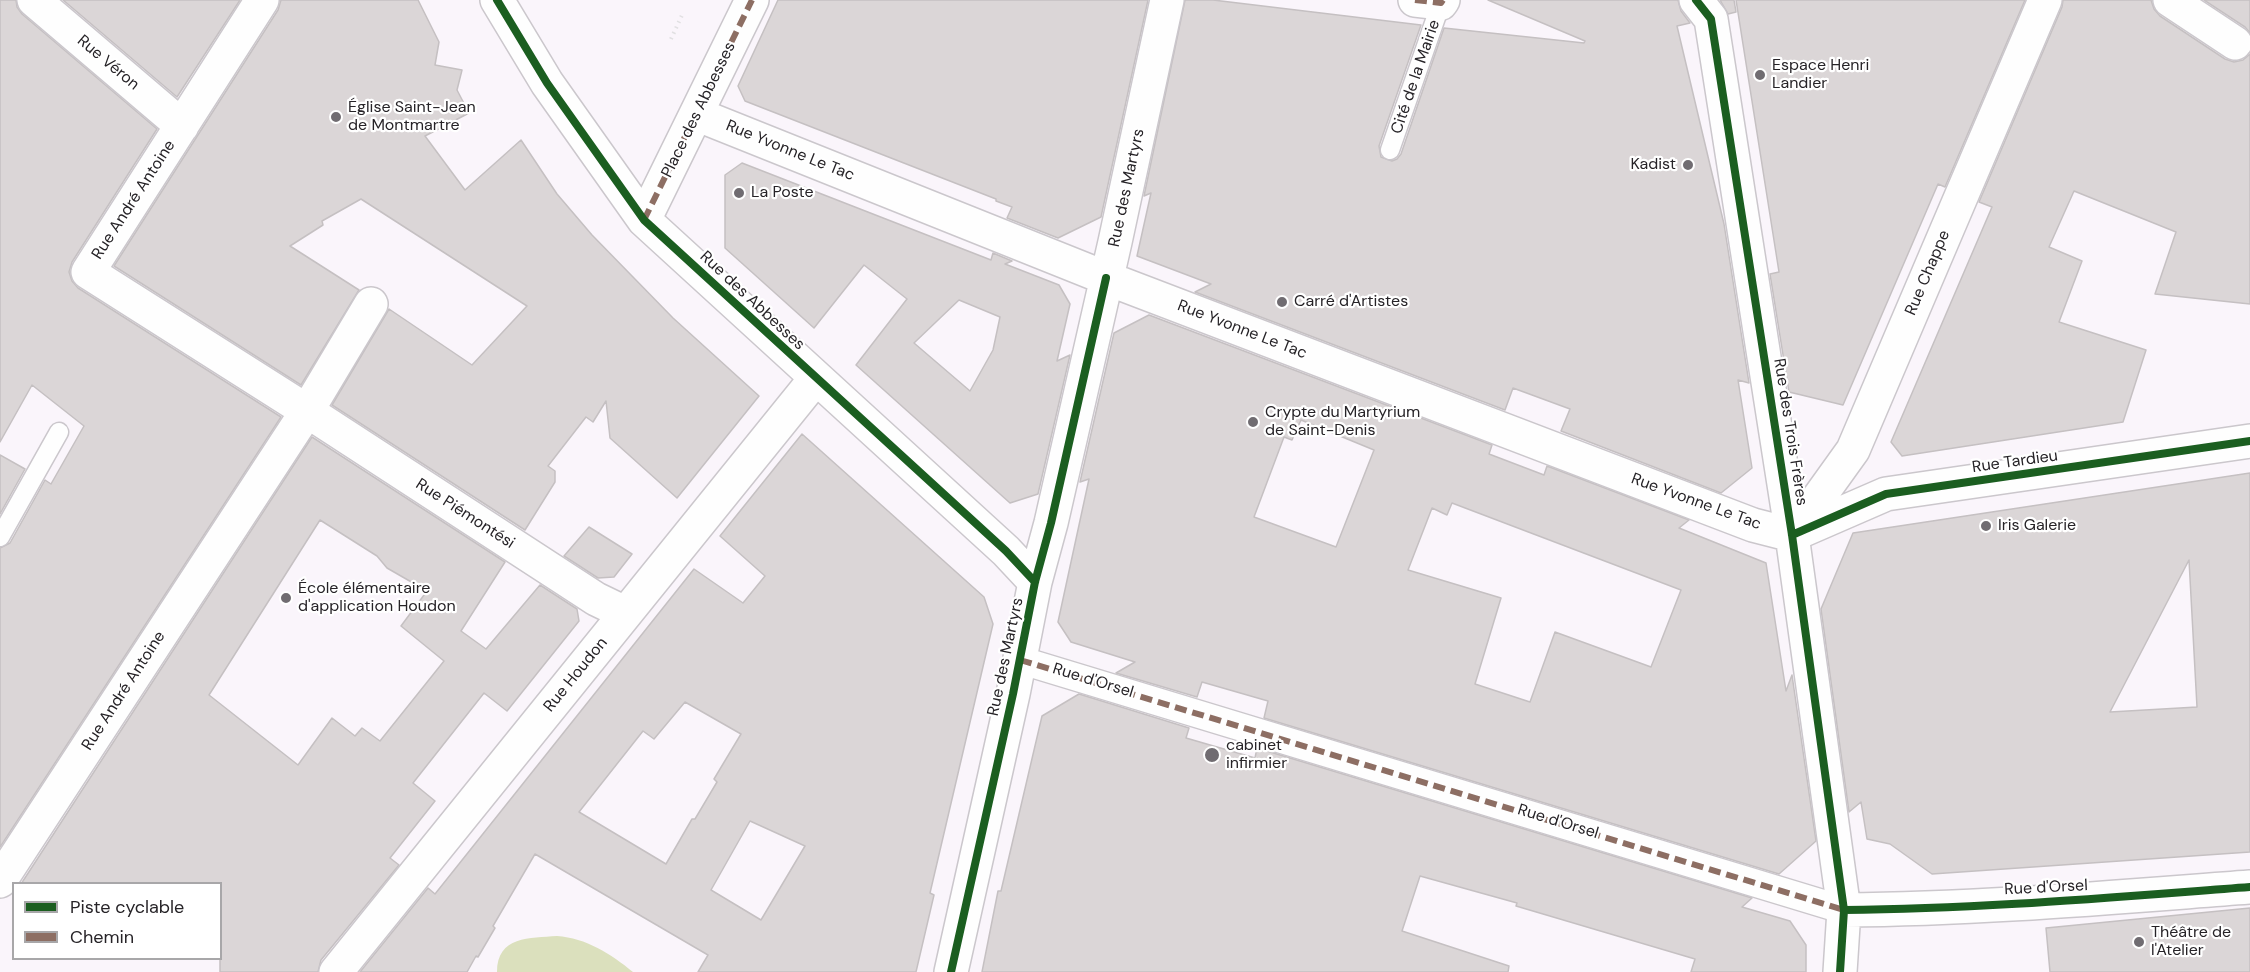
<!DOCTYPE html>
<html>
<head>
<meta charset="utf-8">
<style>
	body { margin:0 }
	#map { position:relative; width:2250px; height:972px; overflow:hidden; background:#faf5fb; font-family:"DM Sans",sans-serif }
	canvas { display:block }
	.legend { position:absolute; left:12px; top:882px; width:210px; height:78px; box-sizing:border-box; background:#fff; border:2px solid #a8a7a9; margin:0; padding:8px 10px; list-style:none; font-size:18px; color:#262327 }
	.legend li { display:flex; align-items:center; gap:12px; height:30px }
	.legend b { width:30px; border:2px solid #a8a7a9 }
</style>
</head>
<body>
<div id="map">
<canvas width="2250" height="972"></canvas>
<ul class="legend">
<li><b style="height:8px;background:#1b5e20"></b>Piste cyclable</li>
<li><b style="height:8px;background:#8d6e63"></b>Chemin</li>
</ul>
</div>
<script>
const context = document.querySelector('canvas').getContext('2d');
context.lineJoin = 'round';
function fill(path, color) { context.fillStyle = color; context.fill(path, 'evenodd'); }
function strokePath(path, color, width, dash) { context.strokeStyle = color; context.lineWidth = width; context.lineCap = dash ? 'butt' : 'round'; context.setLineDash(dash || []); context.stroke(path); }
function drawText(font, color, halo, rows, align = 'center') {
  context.font = font + ' "DM Sans",sans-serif'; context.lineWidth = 4.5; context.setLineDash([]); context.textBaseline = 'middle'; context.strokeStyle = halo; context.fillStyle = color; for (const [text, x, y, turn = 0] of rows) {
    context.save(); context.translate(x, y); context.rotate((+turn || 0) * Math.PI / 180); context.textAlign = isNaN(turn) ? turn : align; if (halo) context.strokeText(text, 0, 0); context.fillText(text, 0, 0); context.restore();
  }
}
fill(new Path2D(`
	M557,936C586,938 611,954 633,972H497C497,936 530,938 557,936Z`), '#dbe0bd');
const building = new Path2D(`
	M0,0H16L17,7L22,14L157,129L72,262L69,272L72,281L78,288L281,417L0,847V548L10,543L45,480L51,484L84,426L32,385L0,442Z
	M63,0H240L177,97Z
	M281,0H418L439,42L435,65L462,70L457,90L469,113L425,136L465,190L521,140L557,194L592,235L673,318L759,396L677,498L610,438L606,401L593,422L586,417L548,466L555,471V482L525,530L332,405L389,309L472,365L527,306L361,199L322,221L323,225L290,246L359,290L301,385L114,266L278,10Z
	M778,0H1148L1101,217L1058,238L1007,218L1012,207L996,201V199L745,101L738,86Z
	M1185,0H1213L1421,25L1379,146L1381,157L1392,161L1397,159L1401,154L1444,28L1584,43L1585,41L1488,0H1678L1681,11L1690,23L1677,26L1724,224L1749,383L1738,380L1752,468L1721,493L1561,431L1570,409L1513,388L1505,410L1195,292L1211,284L1137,256L1151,193L1144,196Z
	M1720,0H1734L1736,12L1728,14Z
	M1736,0H2025L1945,187L1938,184L1843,405L1789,392L1770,274L1779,272Z
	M2063,0H2151L2154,9L2160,16L2225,59L2234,62L2243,60L2250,54V304L2155,294L2176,232L2074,191L2049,247L2082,261L2059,322L2146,350L2123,422L1902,456L1891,442L1992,207L1979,202L2062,7Z
	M2204,0H2250V33L2245,27Z
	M742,163L991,260L993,253L1012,261L1005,264L1059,285L1070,304L1057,361L1070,355L1038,494L1010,503L856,365L907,299L864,265L814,328L725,248V175ZM959,300L1000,317L993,350L970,391L914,343Z
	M1149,315L1492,445L1489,454L1544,475L1547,466L1689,520L1679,528L1766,563L1786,691L1792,675L1816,841L1779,874L1264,718L1268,701L1202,682L1197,697L1116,673L1135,662L1071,642L1058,622L1089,479L1080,482L1114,333ZM1301,420L1374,450L1336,547L1254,517L1284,437L1292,440ZM1452,503L1681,590L1651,667L1555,632L1530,702L1475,684L1501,598L1408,570L1432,508L1447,515Z
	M802,434L984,597L993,624L930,893L934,895L916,972H698L708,955L535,854L493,926L495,928L478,957L476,956L467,972H360L428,888L435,894L447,879L694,569L743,603L765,576L720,536ZM685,702L741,734L714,779L717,782L695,819H692L666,864L579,812L643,731L654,739ZM750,821L805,846L761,920L711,890Z
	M312,437L505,562L461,631L486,649L540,585L577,609L579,621L507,711L484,693L413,783L435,801L390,858L399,865L321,960L318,972H220V884H21ZM320,520L377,556L387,568L427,591L401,626L444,661L380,741L362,728L355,736L332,718L298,765L209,695Z
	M0,455L25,469L0,514Z
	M2250,473V852L1932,874L1890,844L1867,839L1861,802L1849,812L1821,609L1853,533ZM2189,560L2197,707L2110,712Z
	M589,527L632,554L614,577L598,578L564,556Z
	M1079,694L1189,728L1186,738L1255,758L1257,748L1752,898L1742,907L1790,921L1806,945V972H1691L1695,959L1516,906L1517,903L1420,876L1402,931L1509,966L1508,972H982L998,891H1001L1042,716Z
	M2250,908V972H2050L2046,928Z`);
fill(building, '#dbd6d7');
strokePath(building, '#c5c0c2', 1.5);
const service = new Path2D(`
	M1390,150L1441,3
	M0,537L59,432`);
const pedestrian = new Path2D(`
	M1020,660L1844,910`);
const minor = new Path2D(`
	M34,0L182,126
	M497,0L547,83L644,220L1006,551L1035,582
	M1415,0L1441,3L1443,0
	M1696,0L1711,19L1792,535L1844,910L1840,972
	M2170,0L2235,43
	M696,114L1106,278L1753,525L1792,535
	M644,220L752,0
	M371,304L307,411L596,599L625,613
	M1794,534L1886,494L2250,441
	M1792,535L1853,450L2045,0
	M0,881L307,411L88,272L262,0
	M1844,910C1980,909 2115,897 2250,887
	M336,972L816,378
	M951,972L1013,694L1035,582L1051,523L1115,242L1167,0`);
strokePath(service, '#cbc7cc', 21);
strokePath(pedestrian, '#cbc7cc', 30);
strokePath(minor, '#cbc7cc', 36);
strokePath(new Path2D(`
	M671,39L683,13`), '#e1e0e2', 4, [1.5, 4.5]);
strokePath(service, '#fefefe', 18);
strokePath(pedestrian, '#fefefe', 27);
strokePath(minor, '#fefefe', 33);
strokePath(new Path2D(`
	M1415,0L1441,3L1443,0
	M644,220L752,0
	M1020,660L1844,910`), '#8d6e63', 6, [12, 6]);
strokePath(new Path2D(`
	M497,0L547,83L644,220L1006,551L1035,582
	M1696,0L1711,19L1792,535L1844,910L1840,972
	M1792,535L1886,494L2250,441
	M1844,910C1980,909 2115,897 2250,887
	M951,972L1013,694L1035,582L1051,523L1106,278`), '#1b5e20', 8);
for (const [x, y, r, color] of [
	[1760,75,6,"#706c71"],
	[336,117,6,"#706c71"],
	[1688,165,6,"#706c71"],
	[739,193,6,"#706c71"],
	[1282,302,6,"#706c71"],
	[1253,422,6,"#706c71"],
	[1986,526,6,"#706c71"],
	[286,598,6,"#706c71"],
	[1212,755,8,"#706c71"],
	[2139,942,6,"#706c71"]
]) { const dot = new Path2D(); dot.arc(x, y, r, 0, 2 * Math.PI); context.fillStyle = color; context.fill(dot); strokePath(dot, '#fff', 2); }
drawText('16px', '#262327', '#fff', [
	["Rue Véron",108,63,40],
	["Cité de la Mairie",1416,77,-71],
	["Place des Abbesses",699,110,-64],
	["Rue Yvonne Le Tac",790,151,22],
	["Rue des Martyrs",1127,188,-78],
	["Rue André Antoine",134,200,-57],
	["Rue Chappe",1928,273,-67],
	["Rue des Abbesses",752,301,43],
	["Rue Yvonne Le Tac",1242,330,21],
	["Rue des Trois Frères",1790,432,81],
	["Rue Tardieu",2015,462,-8],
	["Rue Yvonne Le Tac",1696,502,20],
	["Rue Piémontési",465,514,33],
	["Rue des Martyrs",1006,657,-78],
	["Rue Houdon",576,675,-51],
	["Rue d'Orsel",1093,681,17],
	["Rue André Antoine",124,691,-57],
	["Rue d'Orsel",1558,822,17],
	["Rue d'Orsel",2046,888,-3]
]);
drawText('16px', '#262327', '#fff', [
	["Espace Henri",1772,66],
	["Landier",1772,84],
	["Église Saint-Jean",348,108],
	["de Montmartre",348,126],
	["Kadist",1676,165,"right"],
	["La Poste",751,193],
	["Carré d'Artistes",1294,302],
	["Crypte du Martyrium",1265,413],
	["de Saint-Denis",1265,431],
	["Iris Galerie",1998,526],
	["École élémentaire",298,589],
	["d'application Houdon",298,607],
	["cabinet",1226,746],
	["infirmier",1226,764],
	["Théâtre de",2151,933],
	["l'Atelier",2151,951]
], 'left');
</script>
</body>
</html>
